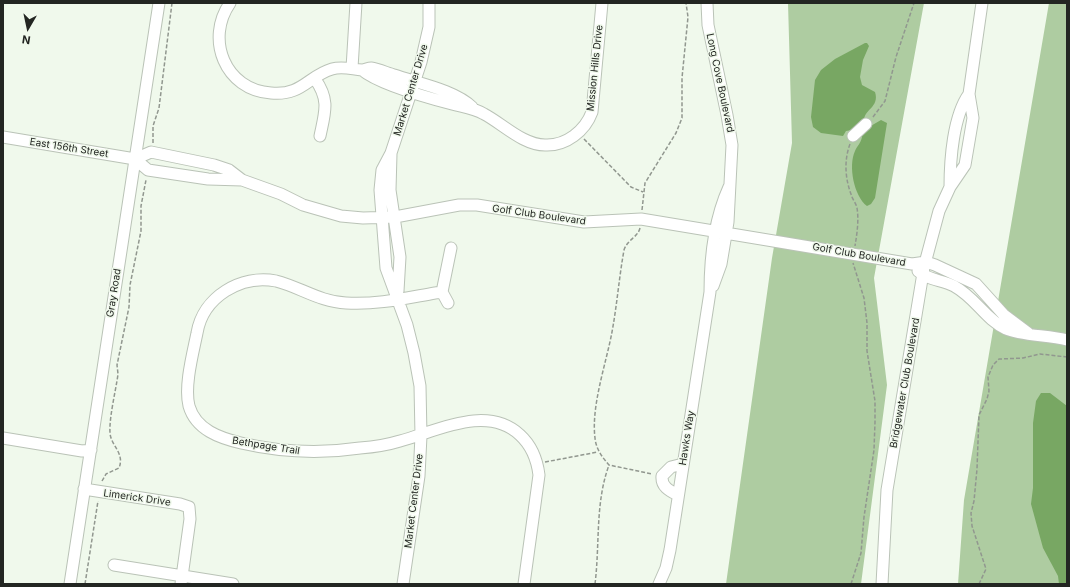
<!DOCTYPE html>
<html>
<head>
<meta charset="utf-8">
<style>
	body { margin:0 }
	#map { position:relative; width:1070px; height:587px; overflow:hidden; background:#f0f9ec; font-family:Inter,sans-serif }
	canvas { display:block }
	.frame { position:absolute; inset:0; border:4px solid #232622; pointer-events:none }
	.north { position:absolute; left:8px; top:8px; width:40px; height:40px; -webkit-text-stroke:3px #f0f9ec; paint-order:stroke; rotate:189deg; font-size:11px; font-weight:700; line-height:16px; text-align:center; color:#232622 }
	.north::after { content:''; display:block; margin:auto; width:14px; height:18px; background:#232622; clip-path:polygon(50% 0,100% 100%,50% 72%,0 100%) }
</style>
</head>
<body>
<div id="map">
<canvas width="1070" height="587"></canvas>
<div class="frame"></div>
<div class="north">N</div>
</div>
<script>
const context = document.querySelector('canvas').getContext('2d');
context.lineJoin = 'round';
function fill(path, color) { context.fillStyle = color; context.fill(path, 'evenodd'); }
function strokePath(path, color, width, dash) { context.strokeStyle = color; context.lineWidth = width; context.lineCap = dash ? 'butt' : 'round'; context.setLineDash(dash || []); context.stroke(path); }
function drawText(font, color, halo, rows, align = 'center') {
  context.font = font + ' Inter,sans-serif'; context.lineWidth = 3; context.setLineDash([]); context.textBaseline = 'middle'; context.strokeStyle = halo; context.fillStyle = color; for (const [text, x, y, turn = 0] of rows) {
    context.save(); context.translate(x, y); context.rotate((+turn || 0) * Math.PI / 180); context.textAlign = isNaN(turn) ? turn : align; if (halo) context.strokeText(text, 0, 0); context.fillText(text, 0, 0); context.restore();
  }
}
fill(new Path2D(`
	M788,3H924L874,278L887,385L861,584H726L772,258L792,143Z
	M1049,3H1067V584H958L964,500Z`), '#aecca1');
fill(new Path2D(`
	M865,43H867L869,46L863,60L860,77L862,85L875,92C880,108 863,109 864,122L869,127L881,120L887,123L875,198L871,204L867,206C854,196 848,166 855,151C857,146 861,143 862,137L852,130L846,131L843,136L821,133L813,127L811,117L815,80L821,70L835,59Z
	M1041,393H1050L1067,406V584H1059L1058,576L1043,548L1031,504L1033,488V423L1036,401Z`), '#78a763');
const minor = new Path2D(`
	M230,3C205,39 225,90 271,93C302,96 308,76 332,69C342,66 351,69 362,70C365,70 368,68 371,68C378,69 387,73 394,75C417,83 455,90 472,107
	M707,3L708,25L727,115L732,145L728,222L721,264L713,286
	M352,68L356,3
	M362,70C379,84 429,98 452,104C463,107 474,108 484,114C503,124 523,145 545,145C566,146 585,131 592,112L602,3
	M315,79C330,100 325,112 320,136
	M853,136L866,124
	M3,137L135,159
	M391,154L390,190L400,257L398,291
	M135,159L151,152L214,165L229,170L242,180L281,194L303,205L341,216L363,218L395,217L459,205H477L584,222L641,219L912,264L926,262L935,265L976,284L1004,315L1028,333
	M135,159L148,170L208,179L242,180
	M950,187C950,160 953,116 969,94
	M451,248L442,292L435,293C406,298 377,305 346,303C320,302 300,287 276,281C241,274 203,297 197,333C193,353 184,386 189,406C196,430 220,438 241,443C280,452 320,454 360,448C373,447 387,445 400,441C437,431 487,404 520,435C532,446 537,459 539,475L524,584
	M918,271C927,280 943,280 954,286C976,298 985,319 1006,329C1022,336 1049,335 1067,340
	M442,292L448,303
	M3,438L82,451L91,450
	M84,489L180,504L189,507L190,519L181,584
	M678,495C670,491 661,487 662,476L671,467L683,464
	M114,565L233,584
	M70,584L159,3
	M403,584L419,476L421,436L420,386L414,353L407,325L386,268L380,190L382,170L391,153L421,62L429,27V3
	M659,584L666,568L670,550L710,292C710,256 714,220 729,187
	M882,584L887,490L924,267L939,211L950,187L965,165L973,118L969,94L982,3`);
strokePath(minor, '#bac3b7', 13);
strokePath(new Path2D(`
	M873,117L885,101L896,57L914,3
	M584,139L631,187L643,192
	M153,143V126L159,108L172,3
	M850,144C844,160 845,178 851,194C852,199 856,203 857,208C859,220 857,234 855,246
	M642,210L645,183L676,133L682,118V78L688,17L686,3
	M640,228C638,237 627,240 624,250C619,278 617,305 612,332C606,364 591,406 595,438C596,449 602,457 609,465L652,474
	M545,462L598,452
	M102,481L106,474L119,468C125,453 111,446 110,433C109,417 116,390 118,374L117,365L129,307L130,285L141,231V206L146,180
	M85,584L98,501
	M595,584C600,544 595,503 609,465
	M851,584L861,553L864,517L874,450L875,422V401L867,351V323L864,298L853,263
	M979,584L986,569L972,526L971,513L974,501L977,469L979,415L987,399L989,391L988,377L993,365L999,359L1023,358L1040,354L1067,357`), '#91978f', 1.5, [4, 2]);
strokePath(minor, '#fff', 11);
drawText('10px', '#232622', '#f0f9ec', [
	["Mission Hills Drive",595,68,-84],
	["Long Cove Boulevard",720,83,78],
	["Market Center Drive",411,90,-73],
	["East 156th Street",69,148,9],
	["Golf Club Boulevard",539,215,8],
	["Golf Club Boulevard",859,255,10],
	["Gray Road",114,293,-81],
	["Bridgewater Club Boulevard",905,383,-80],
	["Hawks Way",687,438,-81],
	["Bethpage Trail",266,446,9],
	["Limerick Drive",137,498,8],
	["Market Center Drive",414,501,-83]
]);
</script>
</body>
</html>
